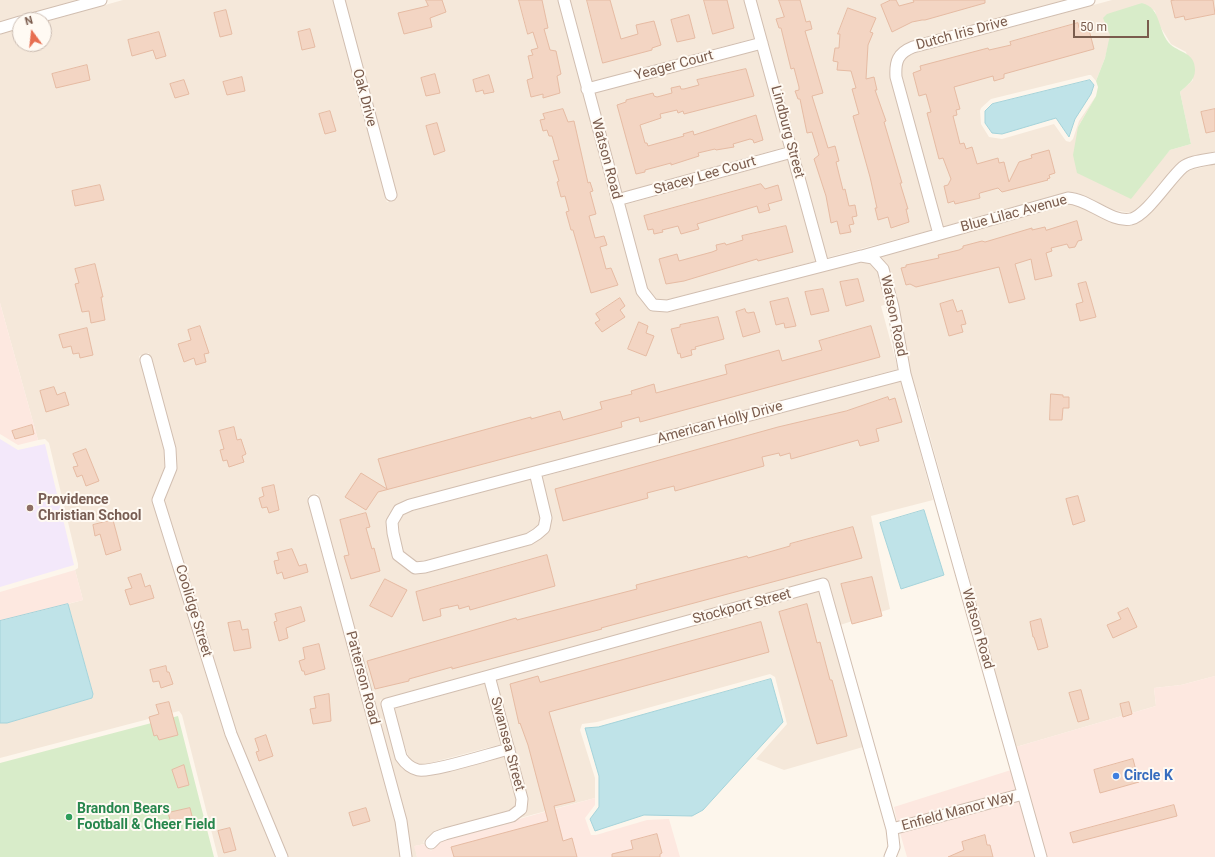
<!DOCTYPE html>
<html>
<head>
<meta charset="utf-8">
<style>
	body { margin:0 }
	#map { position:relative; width:1215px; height:857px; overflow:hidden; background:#fdf6ec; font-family:Roboto,sans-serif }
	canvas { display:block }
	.north { position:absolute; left:12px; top:12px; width:40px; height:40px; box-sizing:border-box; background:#fffaf3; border:1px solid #cabbb1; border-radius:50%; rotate:345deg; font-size:11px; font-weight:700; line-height:16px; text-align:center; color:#7a5c4d }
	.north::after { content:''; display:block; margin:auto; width:14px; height:18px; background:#e76f51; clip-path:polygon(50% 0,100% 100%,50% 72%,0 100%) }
	.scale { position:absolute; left:1073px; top:20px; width:76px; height:18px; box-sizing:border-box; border:2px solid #7a5c4d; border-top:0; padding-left:5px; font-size:12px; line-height:14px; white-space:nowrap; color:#7a5c4d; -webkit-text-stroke:3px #fffaf3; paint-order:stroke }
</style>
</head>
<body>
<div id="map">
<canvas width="1215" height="857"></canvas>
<div class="north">N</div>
<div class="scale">50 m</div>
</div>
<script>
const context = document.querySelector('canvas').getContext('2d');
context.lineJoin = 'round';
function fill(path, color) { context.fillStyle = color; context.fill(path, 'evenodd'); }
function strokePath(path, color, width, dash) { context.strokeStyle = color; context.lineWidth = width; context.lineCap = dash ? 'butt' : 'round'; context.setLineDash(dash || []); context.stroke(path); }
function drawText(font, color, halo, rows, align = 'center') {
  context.font = font + ' Roboto,sans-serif'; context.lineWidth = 4; context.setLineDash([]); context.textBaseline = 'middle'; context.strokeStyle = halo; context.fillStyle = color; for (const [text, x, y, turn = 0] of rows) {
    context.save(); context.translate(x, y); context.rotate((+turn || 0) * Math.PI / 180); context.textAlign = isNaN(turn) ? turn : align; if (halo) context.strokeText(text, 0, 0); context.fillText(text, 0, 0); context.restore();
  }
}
fill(new Path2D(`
	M0,0H79L0,22Z
	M123,0H334L387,202L397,199L344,0H558L637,292L649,309L653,311L669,312L824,271L862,262H867L871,264L878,272L887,304L881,306L898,369L408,500L395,507L388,519L395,559L412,572L426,573L530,545L547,532L551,520L550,510L541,477L901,381L933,500L871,516L890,609L840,625L828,583L821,579L380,700L396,758L402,768L419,776H428L505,756L517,800V806L510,811L434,831L423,842L425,844L415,846L417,857H411L406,819L318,494L308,496L395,822L400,857H287L236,732L164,501L176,471V449L149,353L139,356L165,450L166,467L153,497L276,857H218L182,715L179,711L0,758V723H7L92,698L93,694L68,604L83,600L75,570L78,568V564L49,443L45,439L38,440L0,303V34L20,28V44H44V22Z
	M569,0H745L755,38L591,82Z
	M756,0H1066L911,42L901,46L894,53L890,65L891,77L932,230L826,258Z
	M1112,0H1215V151L1180,162L1138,209L1130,213L1114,210L1078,193L1068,192L942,227L902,76L901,66L903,61L908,56L915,53ZM1142,3L1155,11L1158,23L1171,44L1186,52L1193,80L1180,92L1191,144L1170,150L1162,159L1078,127L1096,96L1079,121L1073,139L1070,142L1066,141L1054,124L1002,139L989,137L981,124L980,111L981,108L991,99L1089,75H1091L1096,81L1105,58L1111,35L1107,27Z
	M758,50L785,147L621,193L594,93Z
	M789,159L816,261L666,300H655L646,288L624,205Z
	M1215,164V676L1181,685L1154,688L1156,706L1016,747L919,397L917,398L910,372L888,268L879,257L1068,204H1076L1119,224H1133L1145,218L1187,171Z
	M531,479L540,517L539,524L526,534L424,561L416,562L403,552L398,524L403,515L412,511Z
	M819,591L863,747L784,770L756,759L787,724L775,677L770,674L597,722L582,724L580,730L595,778V798L520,818L526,811L527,797L496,680Z
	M486,683L502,744L426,764H419L409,759L393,709Z`), '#f5e8da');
fill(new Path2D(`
	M0,303L38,440L18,445L0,434Z
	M75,570L83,600L0,621V592Z
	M1215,676V857H1046L1016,747L1156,706L1154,688L1181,685Z
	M1011,770L1017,790L897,822L894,807Z
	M595,798V805L585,818L591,835H596L647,820L669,819L680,857H417L414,846L425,844L431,851L439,842L447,839Z
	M1020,801L1035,857H907L900,833Z`), '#fde8e0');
fill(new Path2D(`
	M0,439L18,450L45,444L74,565L0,587Z`), '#f3e8fa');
fill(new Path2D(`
	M1142,3C1162,8 1157,32 1171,45C1181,53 1195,53 1195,70C1195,81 1187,85 1180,92L1191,144L1170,150L1131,199L1077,173L1073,155L1078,127L1096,96L1098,87L1096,81L1105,58L1110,35L1103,18L1107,14Z
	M178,716L214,857H0V763Z`), '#d8ecc9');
const water = new Path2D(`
	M1090,80L1094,85L1091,94L1075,119L1069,137L1056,118L1002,134L992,133L985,123V111L992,104Z
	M924,510L944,575L901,589L880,523Z
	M68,604L93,694L92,698L7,723H0V621Z
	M771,679L783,722L703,810L692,816L644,815L595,831L590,819L599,807V776L585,728L598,727Z`);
fill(water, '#bfe3e8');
strokePath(water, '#a5d3da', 1);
const building = new Path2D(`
	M426,0H442L446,12L430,18L432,27L404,34L398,13L428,6Z
	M519,0H542L548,28L544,29L550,50L556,51L561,74L557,76L560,93L543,98V94L531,97L527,80L533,78L528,56L533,55L531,50L538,48L533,32L528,34Z
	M587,0H610L621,39L638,34L636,25L654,21L661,45L652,48V50L603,63Z
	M704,0H727L734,28L713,34Z
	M779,0H800L806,22L810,21L812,29L805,31L823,93L812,96L828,148L835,146L839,161L836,162L843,190L845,189L849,206L855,205L857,216L852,217L854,224L849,225L851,232L840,234L837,221L831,223L826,196L814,159L819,155L812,132L807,133L800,99H798L795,91L799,90V87L794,68L791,69L781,28H779L776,19L784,17Z
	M891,0H896L899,6L914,2L913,0H985V3L925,20H922L912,22L892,32L881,5Z
	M1176,0H1213L1215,14L1185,20L1184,16L1175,18L1171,1Z
	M848,8L876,18L870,32L873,33L868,45L866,79L874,77L877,90H875L886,121L884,122L902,183H900L908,209H906L909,222L891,228L888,217L878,220L875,208H877L870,177L853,116L859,114L852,89L856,88L851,71L837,70L838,62L833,61L835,48H839L840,34H838Z
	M226,10L232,34L220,37L214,13Z
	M689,15L695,38L677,42L671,20Z
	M1078,23L1079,28L1088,26L1094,49L1004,74V78L994,81L993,76L954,87L960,109L956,110L957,115L953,116L960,144L964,143L966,149L972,147L977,164L998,158L999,163L1004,162L1009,182L1019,162L1032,158L1031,155L1049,150L1055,173L1049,175L1050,178L1047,179L1048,180L1002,192L998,188L980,193L979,194L980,198L955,204L954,201L948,203L944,186L948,185L951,179L943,158L939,159L927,113L931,112L926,94L919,96L913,73L921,70L920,66L988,48L989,50L1011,45L1010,42Z
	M310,29L315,47L302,50L298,32Z
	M159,32L166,56L156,59L153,50L132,56L128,40Z
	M87,65L90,80L56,88L52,74Z
	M746,69L754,96L684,114L683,111L678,113L677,110L660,114L661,118L640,125L645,143H647L648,146L684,136L683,134L693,131L694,135L756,115L763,140L754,143L753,140L750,139L733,144L734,147L716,150L715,149L698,153L699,156L671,165V163L645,170V172L636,174L617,105L626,102V100L653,93L654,96L657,97L672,93L671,88L680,86L681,89H684L699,85L697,80Z
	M435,74L440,93L426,96L421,78Z
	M489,75L494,92L484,94L483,90L476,92L473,80Z
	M242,77L245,91L227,95L223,82Z
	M184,80L189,94L175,98L170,84Z
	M563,109L568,122L574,121L588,183L590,182L593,191L590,192L596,214L589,216L595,238L604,236L607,245L600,247L606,269L611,268L618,285L591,293L573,230H571L566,212L569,211L565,196L561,197L557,182L559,181L553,161L559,160L552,136H549L547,130L543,131L540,120L545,119L543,114Z
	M1215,109V131L1206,133L1201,112Z
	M330,111L336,131L325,134L319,114Z
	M437,123L445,151L434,155L426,126Z
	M761,184L765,189L778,185L782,200L768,204L770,210L759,213L757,206L697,224L699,229L681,234L678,226L662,230L663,232L654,234L653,229L648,230L644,216Z
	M100,185L104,200L75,206L72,191Z
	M1077,221L1082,240L1078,241L1075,247L1069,248L1067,244L1051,248L1052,251L1046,253L1052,276L1035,280L1031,259L1015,264L1025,299L1009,303L999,267L916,287L910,284L906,285L901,268L906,267V265L939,258L938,255L959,250L963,248V246L982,241L985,242L1032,228V230L1045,227L1046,230Z
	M786,226L793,252L758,261L757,259L684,281L666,284L659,259L677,254L679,261L712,252L717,250L716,245L725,243L726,245L743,240L742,236Z
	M95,264L103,297H101L105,320L91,323L89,311L82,312L75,284L79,283L75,269Z
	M858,279L864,301L846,306L840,282Z
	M1086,282L1096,317L1080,321L1076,304L1083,302L1078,284Z
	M823,289L829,311L811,315L805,292Z
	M620,298L625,306L620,310L625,317L602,332L595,323L600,320L596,314Z
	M788,298L796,326L785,328L784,323L776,325L770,302Z
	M953,300L957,312L962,310L966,324L961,325L963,332L949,336L940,304Z
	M745,309L746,312L748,313L754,312L760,332L743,337L736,312Z
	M718,317L724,339L695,347L696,349L691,350L692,355L681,358L680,353L678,354L671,329L680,327V325Z
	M639,322L648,326L646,333L654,336L646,356L628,349Z
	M200,326L209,353L204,354L206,362L196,365L194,358L184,362L178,344L191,340L188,330Z
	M871,326L880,357L640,422L639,417L621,422L622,427L600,433L378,492L366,510L345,497L361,473L387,489L378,459L531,417V419L560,411L563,420L602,409L600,402L632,394L631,391L654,384L656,393L727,374L725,365L779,350L782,361L822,350L819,341Z
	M87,328L93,355L80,358L79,353L73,354L71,346L63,348L59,335Z
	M54,387L57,395L65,392L69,405L46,412L40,391Z
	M1051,394L1063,395V397H1069V408H1063L1062,420H1050Z
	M888,397L889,400L895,398L902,422L876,429L879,441L860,446L858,440L791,459L790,453L780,456L779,453L762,457L764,466L675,491L674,486L647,493L648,498L563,521L555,489L778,427L846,411Z
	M32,425L34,434L15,439L12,431Z
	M234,427L237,440L241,439L246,454L242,456L244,462L229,467L227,460L223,461L220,450L224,449L219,431Z
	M86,449L99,481L86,486L82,475L77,477L73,467L78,466L73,454Z
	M274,485L279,510L269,513L267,507L262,508L259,498L264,496L262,488Z
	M1078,496L1085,521L1073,525L1066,499Z
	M366,513L370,527L366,528L372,549L374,548L380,571L351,579L344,556L349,555L340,520Z
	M113,520L121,550L106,555L100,534L95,536L93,525Z
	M853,527L862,558L601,628L602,629L452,669V667L409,679V681L375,689L367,661L516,618L517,620L637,589L636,585L747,556L748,558L790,546V544Z
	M292,549L299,566L306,564L308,572L284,579L282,572L277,574L274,561L279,560L277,553Z
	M547,555L555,586L470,610L469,606L459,609L458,605L440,609L441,616L423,621L416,592Z
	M141,574L145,587L150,585L154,598L130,605L125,590L132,588L128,578Z
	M872,577L882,616L852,624L841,584Z
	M385,579L407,590L392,617L370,606Z
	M807,604L817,643L820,642L830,680H832L847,736L817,744L779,612Z
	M301,607L305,621L286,628L288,638L279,641L274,622L277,621L275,614Z
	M1128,608L1137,627L1113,638L1107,625L1121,619L1118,613Z
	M1041,619L1048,647L1038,650L1034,637H1033L1030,622Z
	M240,621L242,630L248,629L251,648L234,651L228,623Z
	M761,622L769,652L549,712L575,801L554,806L563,841L572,838L577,857H454L451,847L548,821L528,745L520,723L519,724L510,684L538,676L540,682Z
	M319,644L325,669L305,675L304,671H302L299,661L305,659L303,648Z
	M166,666L167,672H169L173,684L161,688L159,681L153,682L150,670Z
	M1081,690L1089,719L1078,722L1069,693Z
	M329,694L331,721L313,724L310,709L316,708L314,697Z
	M169,702L178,735L159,740L157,735L154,736L149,717L159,714L156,705Z
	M1129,702L1132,714L1123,717L1120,704Z
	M266,735L273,756L259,761L256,752L259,751L255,739Z
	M1133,759L1139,782L1100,793L1094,770Z
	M184,765L189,785L178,788L172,770Z
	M1174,805L1177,816L1073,843L1070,833Z
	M190,808L193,820L172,826L168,813Z
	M366,808L370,821L353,826L349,813Z
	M230,828L236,850L224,853L218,831Z
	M657,834L662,853L660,854V857H612V854L633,849L631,841Z
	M985,835L987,845H990L993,857H948L964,850L962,842Z`);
fill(building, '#f3d5c3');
strokePath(building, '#e6bba3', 1);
const street = new Path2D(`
	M339,0L391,195
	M564,0L642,291L653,305L667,306L861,256L873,258L883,269L893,307L905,374L1041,857
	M750,0L823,265
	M28,20L101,0
	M0,28L20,22
	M587,89L762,43
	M617,200L792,152
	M939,234L896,77C895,61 898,53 913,47L1089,0
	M862,256L1068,198C1089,199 1111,223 1131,219C1147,215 1169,179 1183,167C1190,161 1206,160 1215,158
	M146,360L170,449L171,468L158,500L231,734L282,857
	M535,472L546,518L544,528L537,534L529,539L425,567L415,568L398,555L393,533L392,522L399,510L410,505L905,374
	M314,501L401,821L406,857
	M509,749C492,753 431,773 418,770C410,768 405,763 401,757L387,704L823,584L892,829L894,847L890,857
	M892,829L1023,794
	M431,843L437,837L445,834L512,816L521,809L522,799L489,676`);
strokePath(street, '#d1beb0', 13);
strokePath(street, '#fff', 11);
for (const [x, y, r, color] of [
	[30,508,4,"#8d6e63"],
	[1116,776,4,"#3f7fe0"],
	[69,817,4,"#2e9e5b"]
]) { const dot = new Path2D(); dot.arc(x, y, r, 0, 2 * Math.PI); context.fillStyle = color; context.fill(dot); strokePath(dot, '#fffaf3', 1.5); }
drawText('14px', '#7a5c4d', '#fffaf3', [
	["Dutch Iris Drive",962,34,-15],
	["Yeager Court",674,66,-15],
	["Oak Drive",364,98,75],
	["Lindburg Street",787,132,75],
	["Watson Road",606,159,75],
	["Stacey Lee Court",705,176,-16],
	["Blue Lilac Avenue",1014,214,-15],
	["Watson Road",893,316,78],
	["American Holly Drive",720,423,-15],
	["Stockport Street",742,607,-15],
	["Coolidge Street",193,611,73],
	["Watson Road",977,629,74],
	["Patterson Road",362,678,75],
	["Swansea Street",507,744,75],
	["Enfield Manor Way",958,812,-15]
]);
drawText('bold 14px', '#785e54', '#fffaf3', [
	["Providence",38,500],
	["Christian School",38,516]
], 'left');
drawText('bold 14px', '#366cbe', '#fffaf3', [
	["Circle K",1124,776]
], 'left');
drawText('bold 14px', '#27864d', '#fffaf3', [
	["Brandon Bears",77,809],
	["Football & Cheer Field",77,825]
], 'left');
</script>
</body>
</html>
